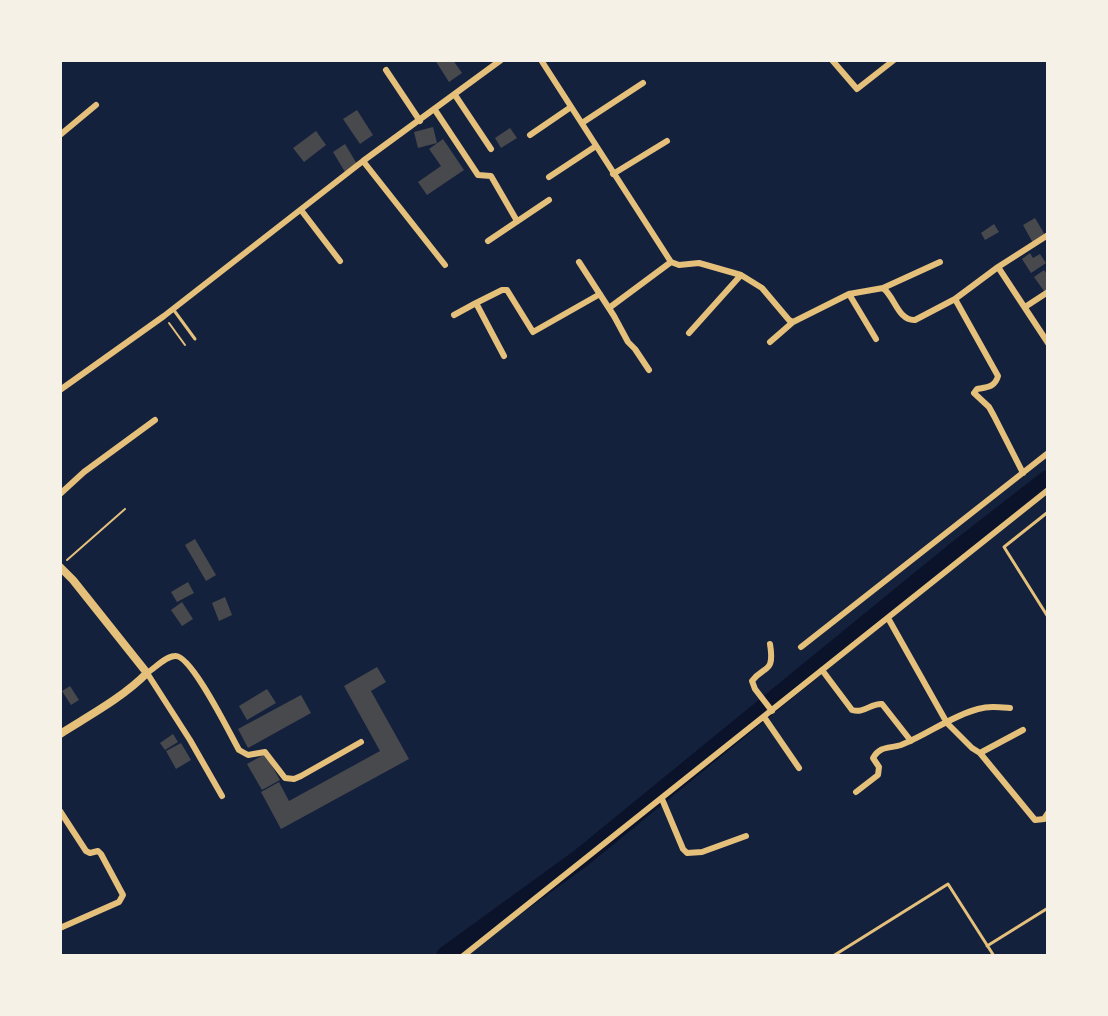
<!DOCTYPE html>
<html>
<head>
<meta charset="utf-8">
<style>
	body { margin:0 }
	#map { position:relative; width:1108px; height:1016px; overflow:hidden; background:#14213d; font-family:Jost,sans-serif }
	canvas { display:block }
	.frame { position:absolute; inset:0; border:62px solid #f6f1e7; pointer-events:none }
</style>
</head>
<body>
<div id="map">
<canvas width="1108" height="1016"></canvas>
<div class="frame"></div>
</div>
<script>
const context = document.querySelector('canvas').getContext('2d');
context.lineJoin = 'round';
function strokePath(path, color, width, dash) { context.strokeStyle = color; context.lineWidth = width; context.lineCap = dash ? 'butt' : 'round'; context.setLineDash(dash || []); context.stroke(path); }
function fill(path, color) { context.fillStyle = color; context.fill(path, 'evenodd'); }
strokePath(new Path2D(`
	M446,956L581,858L953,554L1048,480`), '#0b132b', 20);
fill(new Path2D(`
	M435,60H453L462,73L449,82Z
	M357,110L373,135L360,144L343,119Z
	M433,127L437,143L418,148L414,132Z
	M510,128L517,138L501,148L495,138Z
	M316,131L326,145L304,162L293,148Z
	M443,139L464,170L427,195L418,182L441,166L429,149Z
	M345,144L357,164L345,172L333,152Z
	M1035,218L1045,235L1033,243L1023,225Z
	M994,224L999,232L985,240L981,233Z
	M1030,253L1033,258L1040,254L1046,263L1031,273L1022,259Z
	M1044,270L1048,275V289L1044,291L1034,277Z
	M195,539L216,575L206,581L185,545Z
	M188,582L194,593L177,602L171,592Z
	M225,597L232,615L219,621L212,603Z
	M182,602L193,619L182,626L171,610Z
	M377,667L386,682L371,691L409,759L281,829L261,792L279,782L289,801L380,751L344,686Z
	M70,686L79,700L71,705L62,691Z
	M267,689L276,703L247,720L239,706Z
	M301,695L311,713L248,748L238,729Z
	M173,734L178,742L165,750L160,743Z
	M181,743L191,760L176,769L166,751Z
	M265,754L280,780L262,790L247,764Z`), '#48494c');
strokePath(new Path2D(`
	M169,323L185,345
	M67,560L125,509`), '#e5c07b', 2);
strokePath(new Path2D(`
	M173,309L195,339
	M1048,512L1004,547L1048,617
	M987,946L1048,908
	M833,956L948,884L994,956`), '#e5c07b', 3);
strokePath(new Path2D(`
	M541,60L671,262
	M832,60L857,89L894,60
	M386,70L420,121
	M455,95L491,149
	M435,110L478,175L491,176L517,221
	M582,123L643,83
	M60,135L96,105
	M530,135L571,107
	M363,161L445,265
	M613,174L667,141
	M549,177L596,146
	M301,210L340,261
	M488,241L549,200
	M579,262L614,316L628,342L635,349L649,370
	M671,262L679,265L699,263L741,275L762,288L789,320L793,322L849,294L883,288C895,297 898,321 915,320L955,299L998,267L1048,235
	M998,267L1048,343
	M883,288L940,262
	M849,294L876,339
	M955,299L998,376C995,387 988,387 977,389L974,393L989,407L994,416L1023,473
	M1025,307L1048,292
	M609,308L671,262
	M454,315L476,303
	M689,333L741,275
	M770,342L793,322
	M504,356L476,303L502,290H507L533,332L600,294
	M60,390L164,316L363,161L501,60
	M60,494L84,472L155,420
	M888,618L947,723L972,748L980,753L1035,820L1044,819L1048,813
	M770,644C775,674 764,665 752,681L755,689L772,711
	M801,647L1048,453
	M822,670L852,710C864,714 871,703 882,704L911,741
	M764,717L799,768
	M980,753L1023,730
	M856,792L878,775L879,767L873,758C881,745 889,749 901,745C927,735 951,716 978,709C989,706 998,707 1010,708
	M222,796L190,740L147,673C155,668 166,656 175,656C191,654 230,734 239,750L248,755L265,752L285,778L294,779L301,776L361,742
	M662,799L683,849L687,853L702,852L746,836
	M60,811L86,851L90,853L98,851L101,854L123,895L119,902L60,928
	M463,956L1048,490`), '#e5c07b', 6);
strokePath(new Path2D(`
	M60,567L73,580L147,673C122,698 90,715 60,734`), '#e5c07b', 8);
</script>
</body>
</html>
